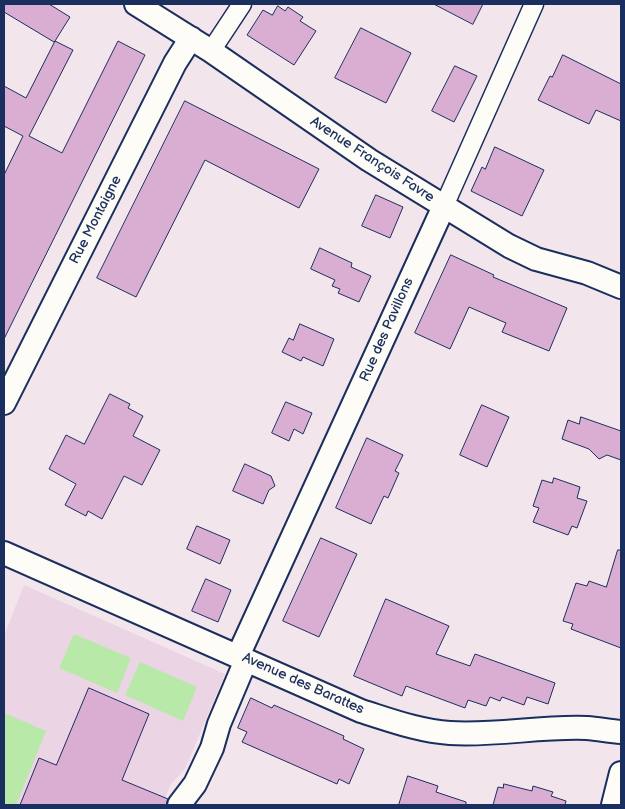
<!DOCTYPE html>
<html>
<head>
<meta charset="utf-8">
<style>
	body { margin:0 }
	#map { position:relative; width:625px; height:809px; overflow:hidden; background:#f2e5ec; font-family:"Balsamiq Sans",sans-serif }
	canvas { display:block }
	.frame { position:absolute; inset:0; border:5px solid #1b2f5e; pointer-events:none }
</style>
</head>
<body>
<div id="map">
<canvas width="625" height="809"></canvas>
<div class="frame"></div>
</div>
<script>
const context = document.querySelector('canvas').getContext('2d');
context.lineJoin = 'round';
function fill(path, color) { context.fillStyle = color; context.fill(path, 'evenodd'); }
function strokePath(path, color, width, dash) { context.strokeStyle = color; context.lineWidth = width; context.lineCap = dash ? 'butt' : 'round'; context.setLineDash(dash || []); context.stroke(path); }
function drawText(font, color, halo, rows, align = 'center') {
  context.font = font + ' "Balsamiq Sans",sans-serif'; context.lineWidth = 4.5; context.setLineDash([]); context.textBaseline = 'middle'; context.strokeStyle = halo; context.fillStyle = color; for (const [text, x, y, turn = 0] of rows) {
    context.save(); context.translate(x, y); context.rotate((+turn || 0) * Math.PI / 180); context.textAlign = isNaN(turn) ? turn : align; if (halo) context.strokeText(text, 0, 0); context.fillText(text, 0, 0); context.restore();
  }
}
fill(new Path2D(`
	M24,585L225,674L185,769L171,784L162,805H4V636Z`), '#ebd4e4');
fill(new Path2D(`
	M74,634L131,658L117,693L59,668Z
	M140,662L197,687L183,721L125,695Z
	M4,713L46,731L16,805H4Z`), '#b8e9a9');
const building = new Path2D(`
	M4,4H49L70,17L55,41L73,50L29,136L62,153L118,41L145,55L4,339V175L23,136L4,126V86L26,98L55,41L54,42L4,12Z
	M434,4H483L473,24Z
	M278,6L285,11L288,7L303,17L300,21L316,31L294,65L247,35L263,10L272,15Z
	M361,28L411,53L386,103L335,78Z
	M563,55L621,84V121L596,110L589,124L538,100L550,76L552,77Z
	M455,66L477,76L454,122L432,111Z
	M185,101L319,169L299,208L205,160L136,297L97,278Z
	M495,147L544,170L522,216L471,191L482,167L485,169Z
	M376,195L403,207L390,238L362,226Z
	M320,248L352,263L351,267L371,276L359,302L338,293L340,289L332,286L335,280L311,269Z
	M451,255L494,275L493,277L567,308L549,351L502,332L506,323L469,307L450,349L415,333Z
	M300,324L334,339L323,366L303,357L301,361L282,352L289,338L293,340Z
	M110,394L130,404L128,408L143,416L133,436L160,450L142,485L124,476L102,519L88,511L86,516L65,505L76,484L49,469L66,435L84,444Z
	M286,402L312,413L303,434L294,429L289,441L272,433Z
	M482,405L509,417L487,467L460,455Z
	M581,417L621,431V460L607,455L599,459L589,449L562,439L568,420L579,424Z
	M367,438L403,455L395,471L399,473L388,498L384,496L371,524L336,508Z
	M245,464L271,476L275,486L269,490L263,504L233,491Z
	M554,478L580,487L577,498L587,501L577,528L572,526L568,535L533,522L539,508L533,506L542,480L552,483Z
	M197,526L230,540L220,564L187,549Z
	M321,538L357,554L319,637L283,621Z
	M618,550H621V648L571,629L573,624L563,621L576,583L587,586L589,581L606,587Z
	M206,579L231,590L218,622L192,611Z
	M386,599L449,626L436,654L470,666L475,654L555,683L548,704L527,697L524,705L502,697L500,701L490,697L486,706L468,700L465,708L406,686L402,696L354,676Z
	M89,688L149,714L122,780L168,799L166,805H20L39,758L56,765Z
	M251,698L272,708L274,705L344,736L343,739L364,749L349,784L339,779L337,784L242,742L247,732L238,728Z
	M408,776L438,786L436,792L466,802V805H399Z
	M504,784L532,791L533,786L553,792L551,796L566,801L565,805H493L498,787L503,788Z`);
fill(building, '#daaed2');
strokePath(building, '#1b2f5e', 1);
const pedestrian = new Path2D(`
	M211,51L242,4
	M444,206L534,4`);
const minor = new Path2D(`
	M136,4L211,51L369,160L509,246L536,259L587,273L621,287
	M4,403L175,63L191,38
	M4,553L361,711C390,720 419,731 450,733C495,736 541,726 587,728C598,729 610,731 621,732
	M238,656L444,206
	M179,805L195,784L212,748L219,724L246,660
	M613,805L621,773`);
strokePath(pedestrian, '#1b2f5e', 21);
strokePath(minor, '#1b2f5e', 26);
strokePath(pedestrian, '#fdfcf7', 18);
strokePath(minor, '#fdfcf7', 22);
drawText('14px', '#1b2f5e', '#fdfcf7', [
	["Avenue François Favre",372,160,33],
	["Rue Montaigne",96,220,-63],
	["Rue des Pavillons",387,330,-66],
	["Avenue des Barattes",303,684,24]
]);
</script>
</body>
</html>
